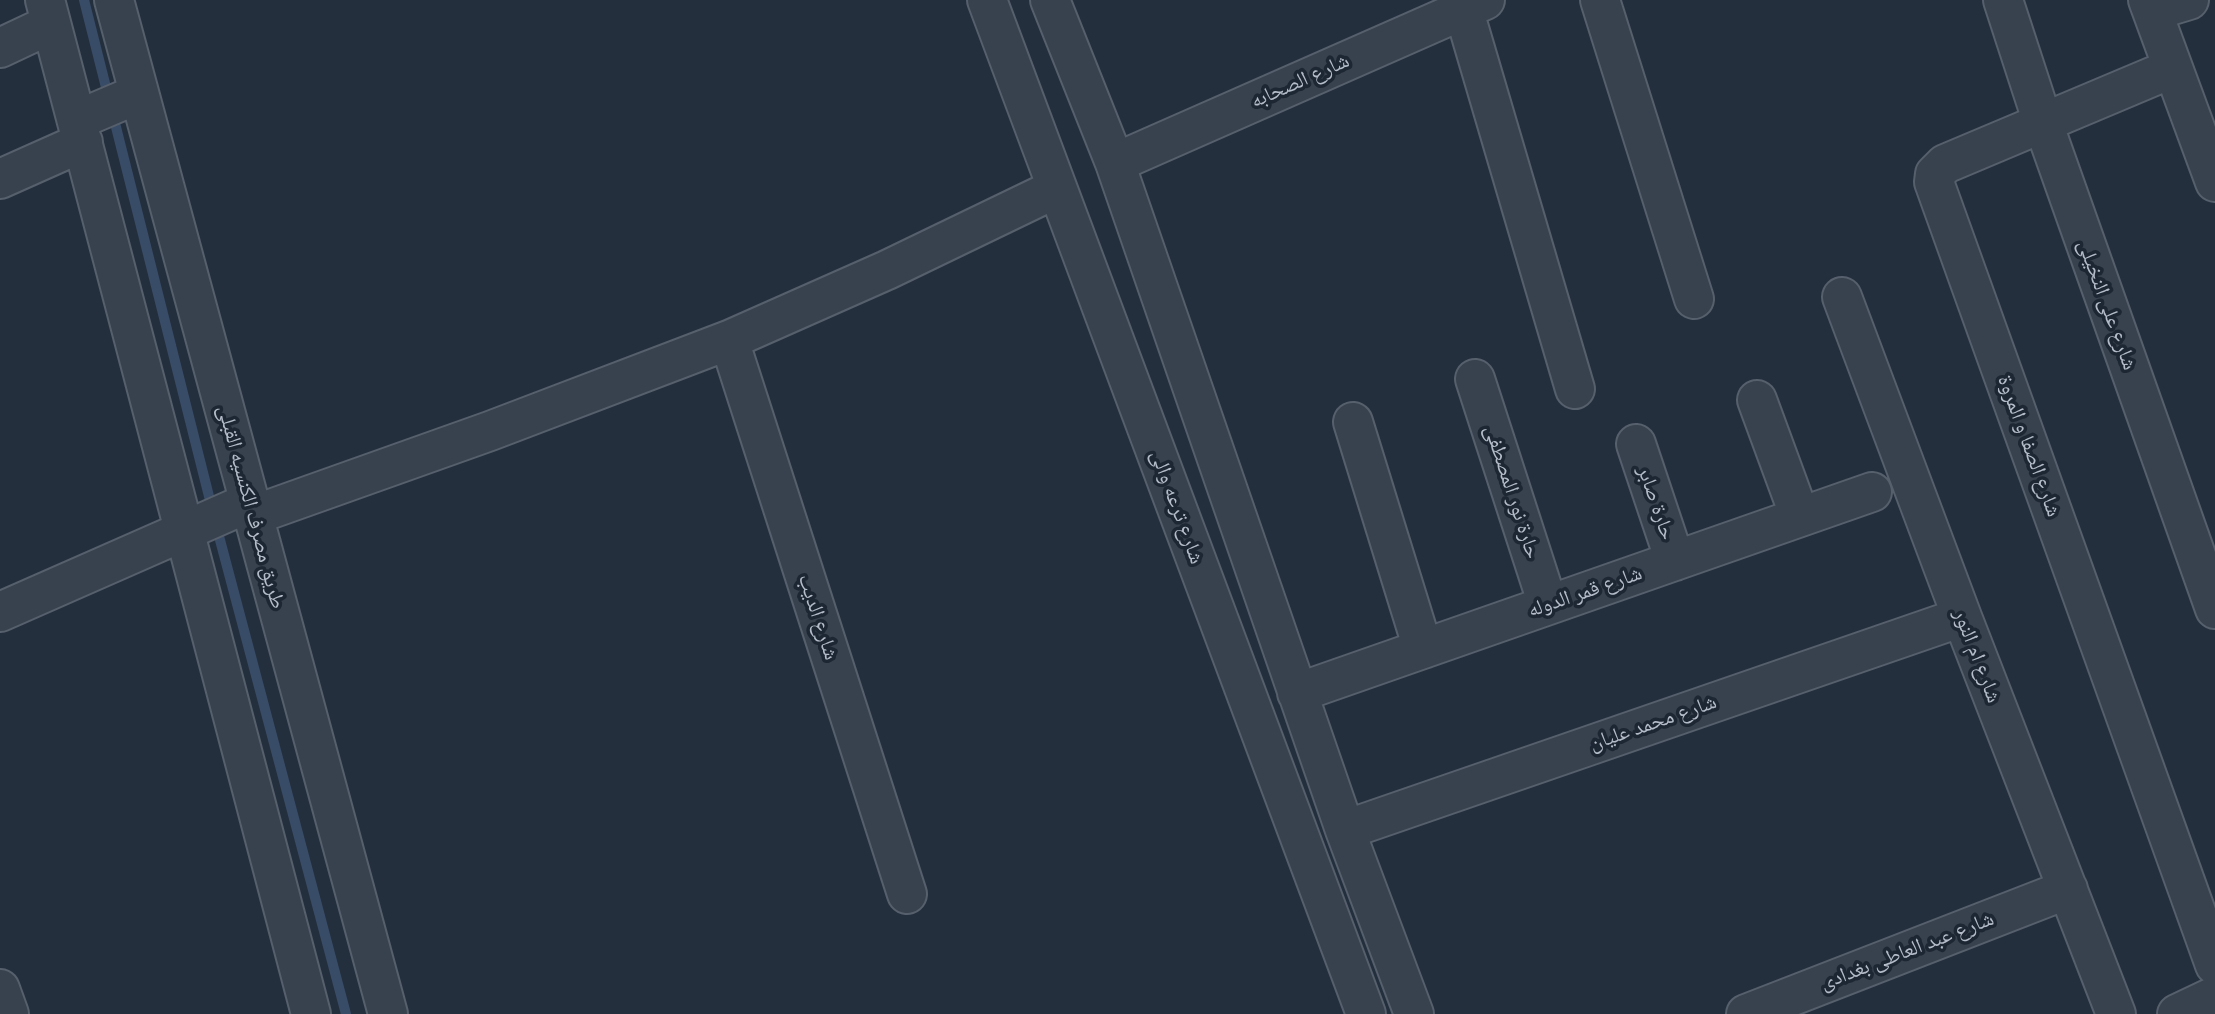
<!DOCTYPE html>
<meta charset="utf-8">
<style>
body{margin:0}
canvas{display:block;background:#242f3e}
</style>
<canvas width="2215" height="1014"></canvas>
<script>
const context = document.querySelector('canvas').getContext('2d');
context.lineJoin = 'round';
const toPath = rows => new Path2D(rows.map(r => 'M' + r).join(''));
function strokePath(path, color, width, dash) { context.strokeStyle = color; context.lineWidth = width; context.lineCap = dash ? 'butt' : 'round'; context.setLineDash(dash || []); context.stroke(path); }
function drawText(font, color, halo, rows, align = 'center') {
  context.font = font + ' "IBM Plex Sans","Noto Naskh Arabic",sans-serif'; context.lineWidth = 7; context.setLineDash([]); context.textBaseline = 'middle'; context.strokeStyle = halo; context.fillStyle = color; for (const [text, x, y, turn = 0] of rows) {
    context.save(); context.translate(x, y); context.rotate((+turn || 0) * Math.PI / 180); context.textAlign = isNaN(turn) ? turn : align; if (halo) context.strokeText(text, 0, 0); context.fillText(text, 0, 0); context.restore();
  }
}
strokePath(toPath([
 [84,0,220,540,346,1014]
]), '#394c67', 10);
const minor = toPath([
 [45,0,311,1014],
 [114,0,388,1014],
 [987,0,1366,1014],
 [1050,0,1115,163,1345,830,1414,1014],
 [1600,0,1694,299],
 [2003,0,2043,123,2215,609],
 [2148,0,2215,182],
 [1463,8,1575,389],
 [2153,11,2189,0],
 [0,48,51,24],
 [2173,68,1945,164,1935,174,1934,182,2215,965],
 [77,120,138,94],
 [1115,163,1485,0],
 [0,179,83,142],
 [1842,297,1962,617,2116,1014],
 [729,340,907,894],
 [1475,379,1548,605],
 [1757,400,1800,517],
 [1353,422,1423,649],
 [1636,444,1675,561],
 [254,515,490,431,729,340,887,270,1057,188],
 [0,612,250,502],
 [1297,693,1872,492],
 [1345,830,1962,617],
 [0,989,9,1014],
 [1746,1014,2068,889],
 [2177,1014,2215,996]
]);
strokePath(minor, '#565f6c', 42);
strokePath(minor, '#38414e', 38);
drawText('21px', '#b4bcc9', '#1d2633', [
 ["شارع الصحابه",1300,81,-24],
 ["شارع على النخيلى",2107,305,70],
 ["شارع الصفا و المروة",2029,446,70],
 ["حارة نور المصطفى",1512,492,72],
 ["حارة صابر",1656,503,71],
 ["طريق مصرف الكنسيه القبلى",251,507,75],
 ["شارع ترعه والى",1177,507,70],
 ["شارع قمر الدوله",1585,592,-19],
 ["شارع الديب",818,617,72],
 ["شارع ام النور",1977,656,69],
 ["شارع محمد عليان",1653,723,-19],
 ["شارع عبد العاطى بغدادى",1907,951,-21]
]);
</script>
